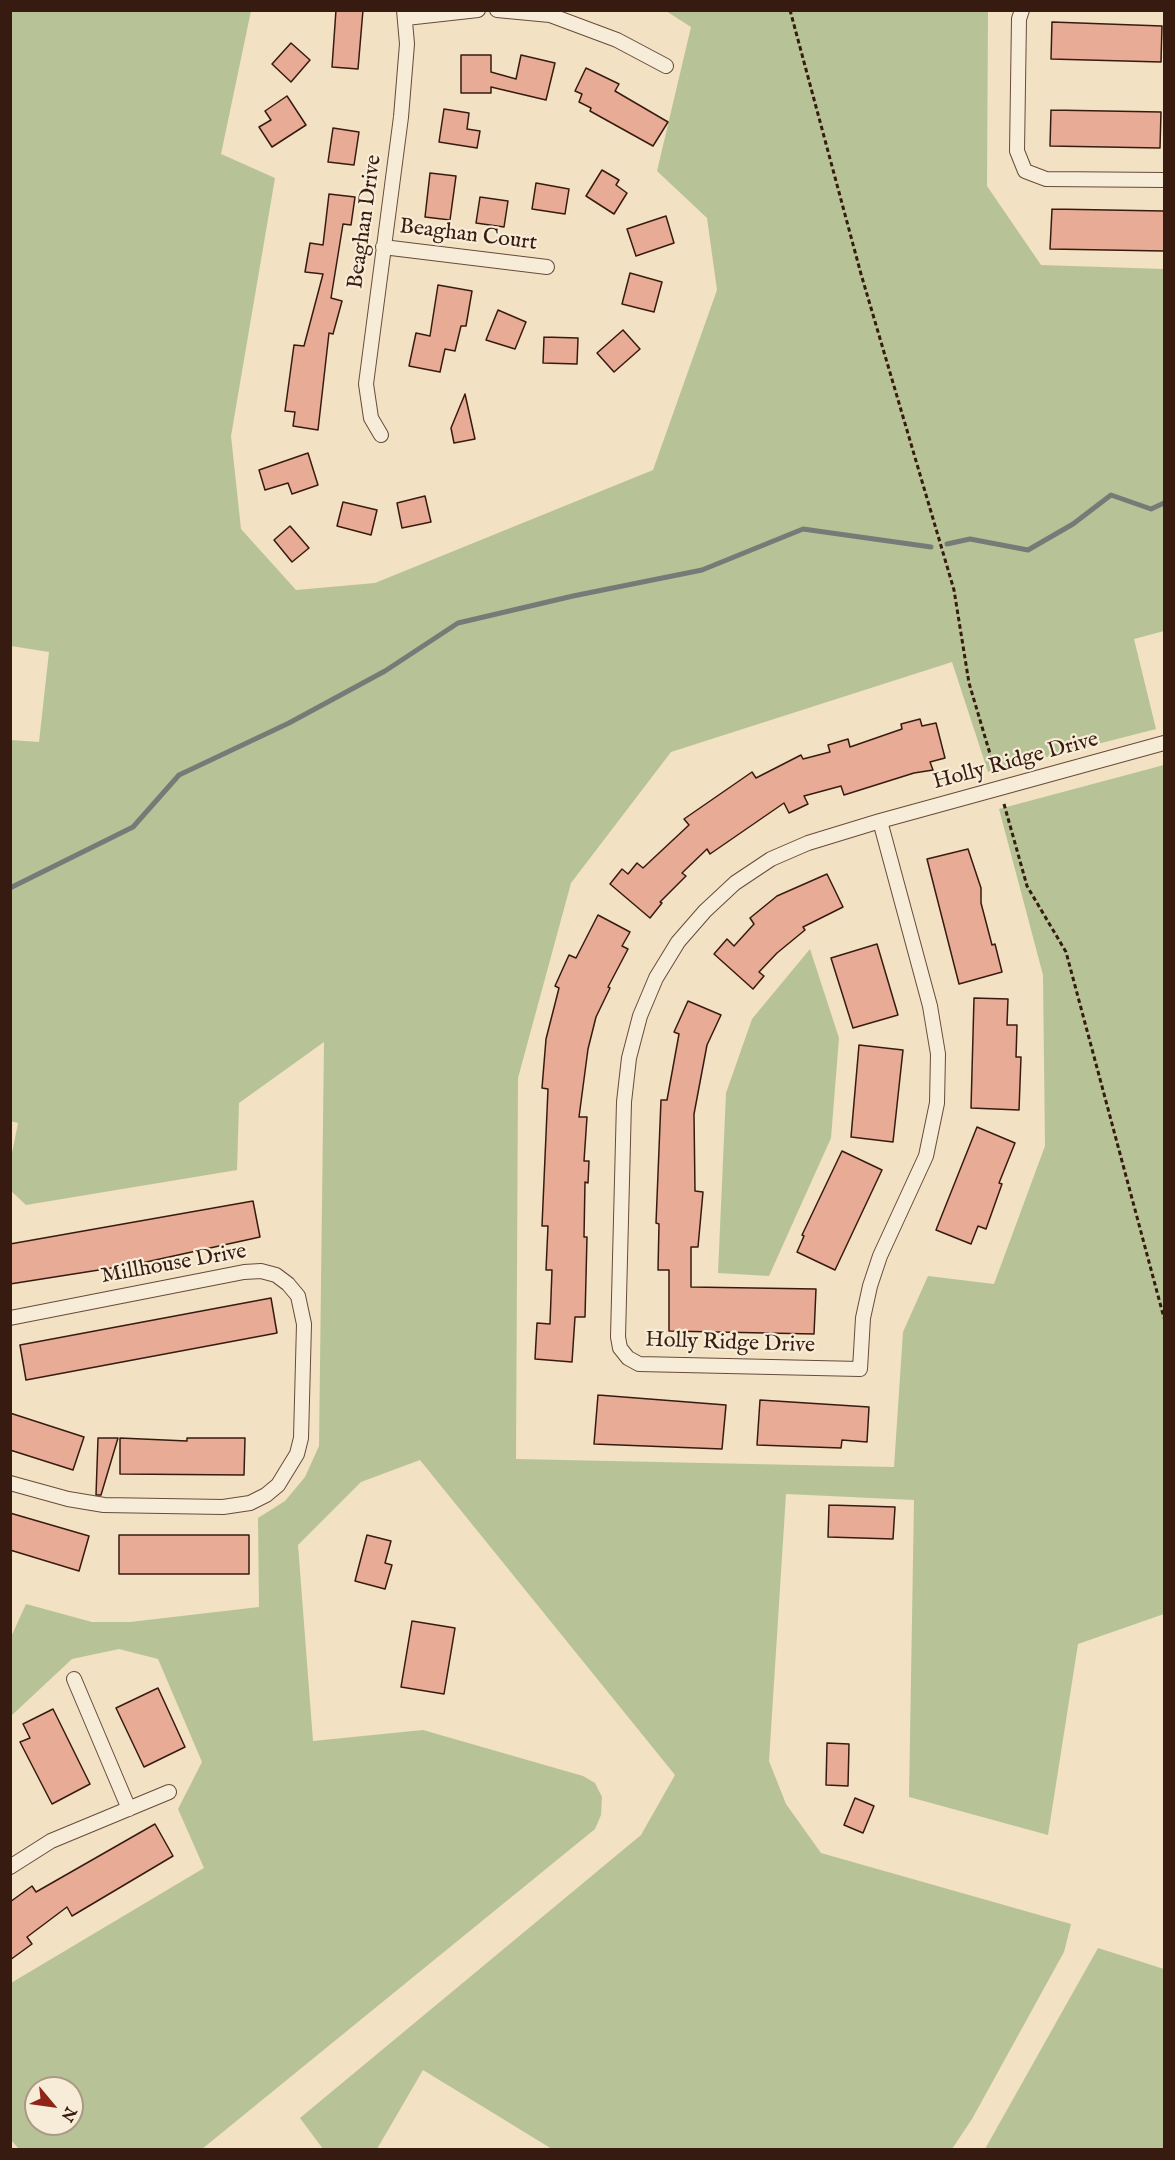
<!DOCTYPE html>
<style>
body{margin:0}
#map{position:relative;width:1175px;height:2160px;overflow:hidden;background:#f2e1c2;font-family:"IM FELL English",serif}
canvas{display:block}
.frame{position:absolute;inset:0;border:12px solid #381b10;pointer-events:none}
.north{position:absolute;left:24px;top:2076px;width:60px;height:60px;box-sizing:border-box;background:#f7ecd7;border:2px solid #ab9887;border-radius:50%;rotate:119deg;font-size:16px;font-weight:700;line-height:24px;text-align:center;color:#381b10}
.north::after{content:'';display:block;margin:auto;width:21px;height:27px;background:#8f2418;clip-path:polygon(50% 0,100% 100%,50% 72%,0 100%)}
</style>
<div id="map">
<canvas width="1175" height="2160"></canvas>
<div class="frame"></div>
<div class="north">N</div>
</div>
<script>
const context = document.querySelector('canvas').getContext('2d');
context.lineJoin = 'round';
function paint(path, color) { context.fillStyle = color; context.fill(path, 'evenodd'); }
const toPath = rows => new Path2D(rows.map(r => 'M' + r).join(''));
function strokePath(path, color, width, dash) { context.strokeStyle = color; context.lineWidth = width; context.lineCap = dash ? 'butt' : 'round'; context.setLineDash(dash || []); context.stroke(path); }
function drawText(font, color, halo, rows, align = 'center') {
  context.font = font + ' "IM FELL English",serif'; context.lineWidth = 4.5; context.setLineDash([]); context.textBaseline = 'middle'; context.strokeStyle = halo; context.fillStyle = color; for (const [text, x, y, turn = 0] of rows) {
    context.save(); context.translate(x, y); context.rotate((+turn || 0) * Math.PI / 180); context.textAlign = isNaN(turn) ? turn : align; if (halo) context.strokeText(text, 0, 0); context.fillText(text, 0, 0); context.restore();
  }
}
paint(toPath([
 [11,10,251,11,221,154,275,178,231,436,241,529,296,590,375,583,653,470,717,290,707,218,657,171,691,27,666,11,988,11,987,186,1041,265,1164,269,1164,631,1134,639,1156,729,988,772,952,662,671,752,571,883,518,1078,516,1459,894,1467,903,1332,928,1276,994,1284,1045,1146,1043,975,999,809,1164,765,1164,1614,1078,1644,1048,1835,909,1797,914,1500,786,1494,769,1761,786,1804,821,1853,1071,1924,1064,1952,972,2119,952,2149,552,2149,423,2070,377,2149,323,2149,300,2118,641,1835,675,1775,420,1460,361,1482,298,1545,313,1741,423,1730,583,1776,595,1783,602,1797,601,1815,595,1829,202,2149,19,2149,11,2140,11,1983,204,1868,178,1809,202,1762,158,1659,119,1649,72,1659,11,1716,11,1637,26,1604,92,1622,130,1622,259,1607,258,1518,285,1501,305,1477,319,1446,324,1042,239,1103,237,1170,26,1205,11,1191,11,1158,18,1123,10,1121,11,740,39,742,49,652,11,646],
 [36,2088,72,2088,72,2124,36,2124],
 [810,949,839,1038,831,1138,769,1276,718,1273,726,1093,752,1019],
 [1098,1948,1164,1969,1164,2149,985,2149]
]), '#b7c396');
strokePath(toPath([
 [947,544,970,539,1028,550,1073,524,1111,495,1151,509,1164,503],
 [10,888,133,827,179,775,289,723,385,671,458,623,573,596,702,570,803,529,931,547]
]), '#767b78', 5);
const building = toPath([
 [336,10,363,10,358,69,332,67,336,10],
 [1052,22,1162,26,1161,62,1051,59,1052,22],
 [291,43,310,60,291,82,272,64,291,43],
 [461,55,491,55,491,72,516,79,521,55,555,63,546,100,491,87,491,93,461,93,461,55],
 [586,68,619,84,615,91,668,122,653,146,590,111,591,108,579,102,582,94,575,91,586,68],
 [287,96,306,125,272,147,259,127,271,120,265,111,287,96],
 [444,109,469,113,467,129,480,131,477,148,439,142,444,109],
 [1051,110,1161,112,1160,148,1050,146,1051,110],
 [333,128,359,132,354,165,328,162,333,128],
 [602,170,619,180,616,185,627,193,614,214,586,196,602,170],
 [430,173,456,176,450,220,425,217,430,173],
 [536,183,569,189,565,214,532,209,536,183],
 [329,194,355,197,351,225,343,224,331,298,342,301,333,334,329,333,318,430,293,426,295,412,285,411,294,345,304,346,323,274,305,272,310,243,323,245,329,194],
 [480,197,508,201,504,227,476,223,480,197],
 [1052,209,1164,211,1164,251,1050,249,1052,209],
 [666,216,674,243,636,256,627,229,666,216],
 [630,273,662,282,654,312,622,304,630,273],
 [438,285,472,291,466,326,461,326,455,351,445,349,440,372,409,366,416,333,430,336,438,285],
 [498,310,526,322,515,349,486,340,498,310],
 [623,330,640,349,614,372,597,353,623,330],
 [544,337,578,338,577,364,543,363,544,337],
 [465,394,475,439,454,443,451,428,465,394],
 [308,453,318,485,292,494,288,483,265,490,259,470,308,453],
 [425,496,431,522,402,528,397,503,425,496],
 [343,502,377,510,371,535,337,526,343,502],
 [290,526,309,548,292,562,274,540,290,526],
 [920,719,922,726,936,723,945,758,930,762,933,770,914,773,844,795,841,786,804,796,808,804,789,813,784,803,710,854,707,849,682,873,686,876,660,902,662,903,650,918,610,884,622,869,628,874,637,863,643,868,689,825,684,819,752,772,756,778,801,755,803,759,830,752,828,745,848,739,850,747,902,729,901,724,920,719],
 [968,849,981,888,981,903,992,945,995,944,1002,972,959,984,927,859,968,849],
 [827,874,843,907,803,927,805,930,777,953,759,972,764,976,753,989,714,954,727,939,734,946,754,924,750,918,777,896,827,874],
 [598,915,630,932,622,946,628,949,608,987,610,988,596,1017,588,1049,579,1117,587,1117,584,1161,589,1161,588,1183,585,1182,584,1237,587,1237,585,1317,575,1317,572,1362,535,1359,537,1323,550,1324,552,1270,546,1270,548,1226,542,1226,548,1089,542,1088,546,1039,559,988,555,986,569,955,576,958,598,915],
 [877,944,898,1015,853,1028,831,958,877,944],
 [974,998,1008,999,1007,1025,1017,1025,1016,1057,1021,1057,1019,1110,971,1108,974,998],
 [688,1001,721,1015,707,1045,694,1114,695,1191,703,1192,698,1247,691,1247,691,1287,816,1289,814,1334,669,1331,669,1270,658,1270,659,1224,656,1223,661,1100,667,1100,679,1034,674,1032,688,1001],
 [859,1045,903,1050,893,1142,851,1137,859,1045],
 [977,1127,1015,1143,999,1183,1002,1184,986,1229,978,1226,971,1244,936,1230,977,1127],
 [842,1151,882,1170,835,1270,797,1252,804,1236,802,1235,842,1151],
 [253,1201,260,1237,137,1264,10,1284,10,1244,253,1201],
 [271,1298,277,1333,26,1380,20,1345,271,1298],
 [598,1395,726,1405,722,1449,594,1444,598,1395],
 [760,1400,869,1407,867,1442,842,1440,841,1448,757,1445,760,1400],
 [10,1413,84,1437,73,1470,10,1450,10,1413],
 [98,1438,118,1438,101,1495,96,1495,98,1438],
 [120,1438,187,1441,187,1438,245,1438,244,1475,120,1474,120,1438],
 [829,1505,895,1507,893,1539,828,1537,829,1505],
 [10,1513,89,1536,79,1571,10,1550,10,1513],
 [119,1535,249,1535,249,1574,119,1574,119,1535],
 [367,1535,391,1541,385,1563,392,1565,385,1589,355,1581,367,1535],
 [412,1621,455,1628,444,1694,401,1687,412,1621],
 [158,1688,185,1747,144,1767,116,1708,158,1688],
 [53,1709,90,1784,52,1804,20,1742,30,1738,23,1724,53,1709],
 [827,1743,849,1744,848,1786,826,1785,827,1743],
 [855,1798,874,1806,863,1833,844,1825,855,1798],
 [155,1824,173,1856,72,1916,67,1907,27,1937,32,1944,10,1960,10,1902,32,1886,36,1892,155,1824]
]);
paint(building, '#e8ab96');
strokePath(building, '#381b10', 1.5);
const street = toPath([
 [497,10,550,15,617,40,666,66],
 [1022,10,1019,19,1017,151,1025,171,1046,179,1164,180],
 [406,18,478,10],
 [383,247,547,267],
 [381,435,371,418,366,384,401,117,407,44,404,10],
 [880,821,930,1006,938,1054,937,1103,926,1156,880,1256,870,1286,863,1318,860,1369,639,1364,628,1358,620,1348,618,1337,624,1102,629,1058,640,1016,656,978,678,942,705,911,735,883,771,859,808,843,880,821,1164,743],
 [10,1318,244,1272,261,1271,276,1275,288,1284,298,1296,304,1324,301,1438,297,1454,278,1485,266,1495,250,1503,223,1507,104,1505,68,1499,10,1483],
 [74,1679,129,1809],
 [10,1867,51,1841,169,1792]
]);
strokePath(street, '#664c3c', 16);
strokePath(toPath([
 [790,10,861,274,954,590,969,683,996,774],
 [1004,804,1027,886,1066,952,1164,1318]
]), '#381b10', 3, [4.5, 3]);
strokePath(street, '#f7ecd7', 14);
drawText('22px', '#381b10', '#f7ecd7', [
 ["Beaghan Drive",366,222,-82],
 ["Beaghan Court",468,236,7],
 ["Holly Ridge Drive",1016,762,-15],
 ["Millhouse Drive",174,1265,-10],
 ["Holly Ridge Drive",730,1344,2]
]);
</script>
